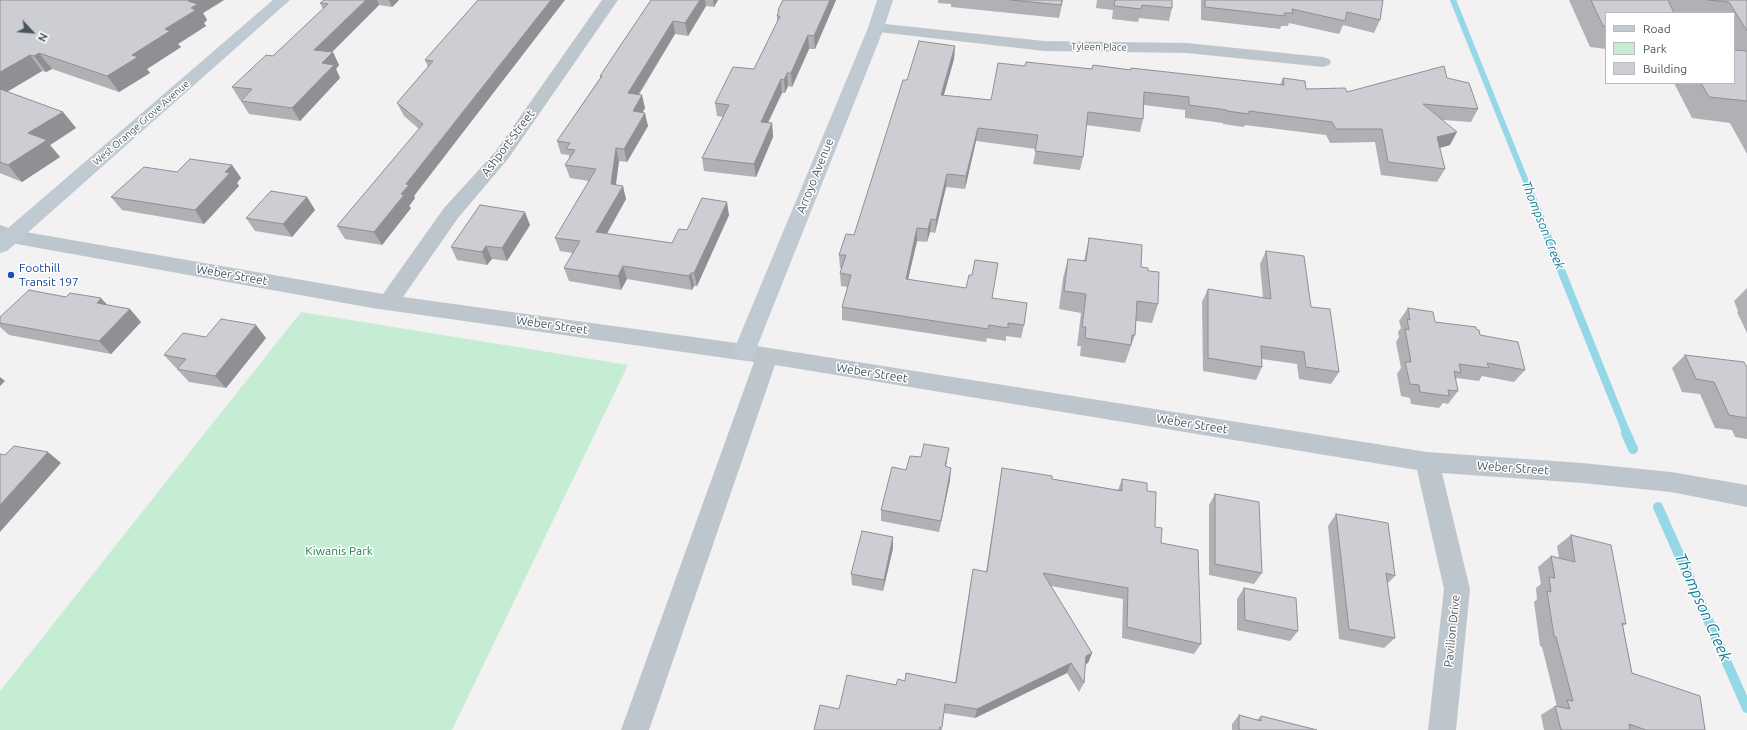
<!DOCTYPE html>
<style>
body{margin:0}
#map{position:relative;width:1747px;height:730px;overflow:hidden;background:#f3f1f1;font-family:Ubuntu,sans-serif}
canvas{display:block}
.legend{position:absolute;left:1605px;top:12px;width:130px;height:72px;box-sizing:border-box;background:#fff;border:1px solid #b7bbbf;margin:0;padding:5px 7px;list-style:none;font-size:12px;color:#4a555e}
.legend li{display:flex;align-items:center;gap:8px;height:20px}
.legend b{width:20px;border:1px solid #b7bbbf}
.north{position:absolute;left:12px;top:12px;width:40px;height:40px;-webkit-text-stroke:3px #fff;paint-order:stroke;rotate:116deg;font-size:11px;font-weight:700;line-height:16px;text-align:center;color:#4a555e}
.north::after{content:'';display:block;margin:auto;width:14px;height:18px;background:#4a555e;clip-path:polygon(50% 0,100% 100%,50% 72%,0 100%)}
</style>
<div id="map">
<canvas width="1747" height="730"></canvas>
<ul class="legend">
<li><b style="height:5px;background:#c0cad3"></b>Road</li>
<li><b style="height:11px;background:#c4edd3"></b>Park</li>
<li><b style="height:11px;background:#ccced3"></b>Building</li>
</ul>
<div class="north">N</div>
</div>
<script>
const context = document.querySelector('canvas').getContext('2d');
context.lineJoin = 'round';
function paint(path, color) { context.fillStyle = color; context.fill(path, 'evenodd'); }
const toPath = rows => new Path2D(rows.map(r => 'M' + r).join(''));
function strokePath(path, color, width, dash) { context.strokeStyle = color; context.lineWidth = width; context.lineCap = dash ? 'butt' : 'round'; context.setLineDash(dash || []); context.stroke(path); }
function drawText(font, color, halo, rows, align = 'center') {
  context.font = font + ' Ubuntu,sans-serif'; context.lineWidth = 3; context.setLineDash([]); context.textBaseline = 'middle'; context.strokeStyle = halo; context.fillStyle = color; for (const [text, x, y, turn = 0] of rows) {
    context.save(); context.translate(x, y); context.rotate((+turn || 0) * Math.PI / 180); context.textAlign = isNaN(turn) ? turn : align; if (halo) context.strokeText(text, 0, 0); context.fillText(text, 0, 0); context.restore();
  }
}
paint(toPath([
 [301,312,628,365,452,730,0,730,0,691]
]), '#c4edd3');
strokePath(toPath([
 [1453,0,1531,194]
]), '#94d7e7', 6);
strokePath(toPath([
 [1530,193,1627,434]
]), '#94d7e7', 8);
strokePath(toPath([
 [1626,433,1633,449],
 [1658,507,1747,708]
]), '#94d7e7', 10);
paint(toPath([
 [602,0,618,0,508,159,458,218,403,297,744,344,1427,452,1582,463,1671,472,1747,485,1747,507,1671,492,1582,483,1442,473,1470,589,1456,730,1428,730,1444,589,1417,470,775,365,649,730,621,730,754,362,372,308,11,243,0,239,0,225,14,230,383,294,444,208,496,151,602,0],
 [876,23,1044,41,1187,43,1323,57,1329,59,1331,62,1329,65,1323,67,1187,53,1044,51,870,31,868,28,870,25,876,23]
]), '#bec6cd');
paint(toPath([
 [273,0,290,0,7,251,0,253,0,235,273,0],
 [877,0,893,0,884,28,755,352,752,358,744,360,736,358,733,352,868,28,877,0]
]), '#c0cad3');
paint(toPath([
 [0,0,224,0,203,13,207,20,204,23,206,26,178,44,181,47,147,69,150,73,119,92,52,69,46,72,42,71,7,92,63,112,76,128,50,145,60,157,22,182,0,173],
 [324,0,399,0,392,7,379,5,332,52,339,65,336,69,340,78,300,121,249,114,241,101,242,100,240,100,232,87,273,56,323,9,320,3],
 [478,0,414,196,415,198,409,206,411,208,382,245,345,239,337,226,419,129,404,116,397,103,428,67,425,60],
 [651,0,718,0,714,7,706,6,688,36,675,34,639,95,645,108,643,112,648,126,627,162,619,161,616,185,626,199,607,234,672,243,687,230,729,215,697,286,694,286,692,290,627,279,621,290,569,281,564,268,573,253,560,251,555,238,589,181,570,178,565,165,569,158,569,155,561,154,557,141,600,78,600,76],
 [783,0,836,0,815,49,809,49,792,87,788,86,785,93,782,93,768,123,772,123,773,137,756,177,704,171,702,158,723,117,717,116,715,103,754,69,777,23,777,16,778,13,778,10],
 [938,0,1063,0,1059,18,951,7,951,4,938,3],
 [1097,0,1172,0,1172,8,1169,21,1139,18,1138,22,1112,19,1113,10,1096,8],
 [1201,0,1383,0,1380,20,1374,33,1343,25,1339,34,1289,23,1288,26,1281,26,1280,29,1201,20],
 [1569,0,1747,0,1747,154,1730,123,1692,118,1674,83,1734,83,1734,13,1606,13,1606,49,1590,47],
 [955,46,954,59,944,95,991,100,1025,66,1092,69,1093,65,1130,70,1280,85,1283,78,1306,89,1347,92,1447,78,1478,109,1471,122,1443,120,1450,145,1439,148,1445,169,1437,182,1381,175,1375,142,1330,143,1326,135,1245,125,1244,127,1223,124,1223,123,1185,118,1185,110,1144,105,1143,119,1140,132,1086,125,1083,157,1080,170,1033,164,1036,149,976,141,965,189,946,187,935,233,930,232,927,242,917,241,908,279,992,298,1024,325,1021,338,1006,336,1006,341,987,338,986,342,842,320,842,307,848,287,841,286,840,273,842,268,840,268,839,255,854,235,907,80],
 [232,165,241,178,237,183,239,186,204,224,122,210,111,197,177,172],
 [307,197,315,210,292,237,255,231,246,218],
 [530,225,507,261,492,259,487,265,457,260,451,247],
 [1089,238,1148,271,1158,304,1152,323,1136,321,1135,335,1125,363,1080,356,1081,346,1077,346,1081,313,1059,309,1063,278,1068,259,1084,261],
 [1266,251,1311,307,1339,372,1331,384,1299,379,1297,364,1262,359,1262,367,1256,380,1203,371,1202,302,1208,289,1263,298,1260,264],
 [1747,288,1747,333,1737,312,1738,311,1734,301],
 [106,304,141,322,111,354,9,335,0,327,0,317],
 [1408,308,1435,322,1476,329,1480,335,1525,370,1514,382,1482,376,1479,381,1457,378,1455,380,1458,391,1448,404,1443,403,1439,408,1411,404,1410,398,1401,396,1397,374,1401,368,1396,342,1399,337,1398,332,1401,328,1399,321],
 [206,337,266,338,226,388,189,382,177,369,178,368,176,368,164,355],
 [1685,355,1747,368,1747,439,1735,437,1732,430,1715,428,1700,394,1682,392,1672,368],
 [947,460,946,466,950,480,939,532,881,521,881,510,906,470],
 [1002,468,1052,479,1118,490,1122,479,1147,491,1155,527,1201,644,1194,654,1122,638,1123,599,1051,586,1092,653,1088,663,1085,664,1084,683,1079,692,1067,673,975,718,944,713,941,730,839,709,905,681,955,683,971,580,986,572],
 [1215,494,1262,573,1254,584,1209,575,1209,505],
 [1336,514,1395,576,1387,584,1395,638,1384,648,1339,639,1328,526],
 [1571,535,1626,624,1623,626,1632,673,1705,730,1544,730,1541,715,1555,706,1557,707,1542,647,1540,646,1534,602,1537,599,1536,588,1541,584,1538,567,1551,556,1559,558,1557,546],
 [893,548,883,591,852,585,851,574],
 [1244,588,1298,631,1290,641,1237,630,1237,599],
 [1239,715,1257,720,1261,716,1317,730,1232,730,1232,724]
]), '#afb1b5');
paint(toPath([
 [190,0,224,0,203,13,207,20,204,23,206,26,178,44,181,47,147,69,150,73,119,92,107,76,132,55,165,29,188,1],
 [366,0,377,0,379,5,321,63,314,50],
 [389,0,399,0,392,7],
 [551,0,565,0,414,196,415,198,409,206,411,208,382,245,374,232,401,194,406,184],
 [700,0,705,0,706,6,688,36,685,23],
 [713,0,718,0,714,7],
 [830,0,836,0,815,49,814,36],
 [673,21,675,34,631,106,628,93],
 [808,35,809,49,792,87,791,73],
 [955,46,954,59,940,108,941,95],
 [333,52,339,65,336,69,340,78,300,121,292,108,322,63],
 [39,53,52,69,46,72,34,56],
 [30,55,42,71,0,96,0,72],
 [787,73,788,86,785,93,784,80],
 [781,79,782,93,762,135,761,122],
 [642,95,645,108,636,124,633,111],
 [63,112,76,128,50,145,60,157,22,182,8,165,28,133],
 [645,113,648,126,627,162,624,149],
 [772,123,773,137,756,177,754,164],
 [978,128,976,141,965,189,966,176],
 [1457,132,1450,145,1429,151,1437,137],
 [616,148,619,161,614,197,611,184],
 [232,165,241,178,237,183,239,186,204,224,195,210,225,172],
 [947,174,946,187,935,233,936,220],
 [623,186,626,199,600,245,596,232],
 [307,197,315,210,292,237,283,224],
 [727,202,729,215,697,286,694,273],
 [525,212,530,225,507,261,502,248],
 [931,219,930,232,927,242,928,229],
 [917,228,917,241,905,292,906,279],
 [486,246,492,259,487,265,482,252],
 [623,266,627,279,621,290,618,276],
 [691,273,694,286,692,290,689,276],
 [101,298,113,311,97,303],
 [130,309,141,322,111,354,99,341],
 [256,325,266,338,226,388,215,376],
 [0,377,5,381,0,386],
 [949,448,944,478,945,466],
 [48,452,61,463,0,532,0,505],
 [951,468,950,480,939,532,941,521],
 [893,537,893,548,883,591,884,580],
 [1092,653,1088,663,1081,666,1086,656],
 [1071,663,1067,673,975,718,977,709]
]), '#8f9094');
const building = toPath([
 [0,0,190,0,188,1,198,4,191,8,196,10,165,29,170,31,132,55,138,57,107,76,39,53,34,56,30,55,0,72,0,0],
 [324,0,366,0,314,50,333,52,322,63,334,65,292,108,241,101,252,89,232,87,266,55,273,56,328,4,320,3,324,0],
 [478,0,551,0,406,184,409,185,401,194,404,195,374,232,337,226,423,124,397,103,433,61,425,60,478,0],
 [651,0,700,0,685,23,673,21,628,93,642,95,633,111,645,113,624,149,616,148,611,184,623,186,596,232,672,243,679,229,687,230,702,198,727,202,694,273,691,273,689,276,623,266,618,276,564,268,580,241,555,238,596,169,565,165,575,150,566,149,570,143,557,141,602,76,600,76,651,0],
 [783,0,830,0,814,36,808,35,791,73,787,73,784,80,781,79,761,122,772,123,754,164,702,158,729,105,715,103,733,67,754,69,780,16,777,16,779,10,778,10,783,0],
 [1011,0,1062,0,1061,5,1011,0],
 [1115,0,1172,0,1172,8,1142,5,1141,9,1114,6,1115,0],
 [1205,0,1383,0,1380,20,1347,12,1345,21,1292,9,1293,13,1284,13,1285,16,1205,7,1205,0],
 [1591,0,1668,0,1674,13,1606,13,1606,26,1603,26,1591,0],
 [1708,0,1747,0,1747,31,1729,2,1708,0],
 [919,41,955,46,941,95,991,100,998,63,1025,66,1026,62,1092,69,1093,65,1131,70,1131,68,1284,85,1283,78,1305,81,1306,89,1345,88,1347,92,1444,66,1447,78,1469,83,1478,109,1423,104,1457,132,1437,137,1445,169,1388,162,1382,129,1336,129,1332,122,1249,111,1249,114,1227,111,1227,110,1189,105,1189,97,1144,92,1143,119,1088,112,1083,157,1035,151,1038,135,978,128,966,176,947,174,936,220,931,219,928,229,917,228,906,279,966,288,969,275,972,275,975,260,998,263,992,298,1027,303,1024,325,1008,323,1008,328,989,325,988,329,842,307,851,275,840,273,846,255,839,255,846,234,854,235,903,80,907,80,919,41],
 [1734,50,1747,51,1747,101,1709,97,1701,83,1734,83,1734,50],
 [0,89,63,112,28,133,47,140,8,165,0,162,0,89],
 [190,159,232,165,225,172,230,173,195,210,111,197,144,167,177,172,190,159],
 [271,191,307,197,283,224,246,218,271,191],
 [480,205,525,212,502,248,486,246,482,252,451,247,480,205],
 [1089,238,1142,245,1141,267,1148,268,1148,271,1159,272,1158,304,1137,301,1135,335,1132,335,1131,345,1085,338,1086,327,1082,327,1086,294,1064,291,1068,259,1086,261,1089,238],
 [1266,251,1304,256,1311,307,1330,309,1339,372,1306,367,1304,352,1261,346,1262,367,1208,358,1208,289,1271,299,1266,251],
 [29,290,66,297,70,293,101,298,97,303,130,309,99,341,0,323,0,317,29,290],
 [1408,308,1433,312,1435,322,1476,327,1476,329,1479,330,1480,335,1518,342,1525,370,1487,363,1489,368,1459,364,1461,373,1454,371,1458,391,1448,390,1449,396,1420,392,1419,385,1410,384,1405,362,1411,362,1405,329,1409,330,1407,319,1410,320,1408,308],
 [221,319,256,325,215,376,177,369,186,359,164,355,183,333,206,337,221,319],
 [1685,355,1744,362,1747,368,1747,418,1729,415,1714,382,1696,379,1685,355],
 [924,444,949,448,945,466,951,468,941,521,881,510,892,467,906,470,910,456,921,457,924,444],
 [14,446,48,452,0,505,0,454,5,455,14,446],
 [1002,468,1052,476,1052,479,1122,491,1122,479,1147,483,1147,491,1156,492,1155,527,1162,528,1161,543,1198,550,1201,644,1127,627,1128,588,1043,573,1092,653,1086,656,1084,683,1071,663,977,709,945,704,942,727,939,728,941,728,941,730,814,730,820,705,839,709,847,675,896,685,898,679,905,681,906,673,956,683,973,569,987,572,1002,468],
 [1215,494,1259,502,1262,573,1215,564,1215,494],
 [1336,514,1388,523,1395,576,1386,573,1395,638,1349,629,1336,514],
 [862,531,893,537,884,580,851,574,862,531],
 [1571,535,1611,545,1626,624,1622,623,1632,673,1700,696,1705,730,1646,730,1629,724,1630,730,1561,730,1555,706,1570,709,1567,700,1573,701,1556,637,1554,636,1547,591,1551,592,1549,577,1555,578,1551,556,1575,562,1571,535],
 [1244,588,1296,598,1298,631,1245,620,1244,588],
 [1239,715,1261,721,1261,716,1317,730,1239,730,1239,715]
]);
paint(building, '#ccced3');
strokePath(building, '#8f9094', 1);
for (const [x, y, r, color] of [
 [11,275,4,"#1a4fb4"]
]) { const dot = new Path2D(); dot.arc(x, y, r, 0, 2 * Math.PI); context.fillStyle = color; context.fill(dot); strokePath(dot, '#fff', 1.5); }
drawText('10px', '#4a555e', '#fff', [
 ["Tyleen Place",1099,47,1],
 ["West Orange Grove Avenue",141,123,-41]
]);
drawText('12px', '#4a555e', '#fff', [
 ["Ashport Street",508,143,-53],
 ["Arroyo Avenue",815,176,-68],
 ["Weber Street",232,275,10],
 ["Weber Street",552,325,8],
 ["Weber Street",872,373,9],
 ["Weber Street",1192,424,9],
 ["Weber Street",1513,468,4],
 ["Pavilion Drive",1452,631,-84]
]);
drawText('12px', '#164399', '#fff', [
 ["Foothill",19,268],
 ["Transit 197",19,282]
], 'left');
drawText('12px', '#1e7c4c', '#fff', [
 ["Kiwanis Park",339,551]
]);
drawText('italic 13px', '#167c96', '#fff', [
 ["Thompson Creek",1543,225,68]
]);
drawText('italic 16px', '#167c96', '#fff', [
 ["Thompson Creek",1703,607,66]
]);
</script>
